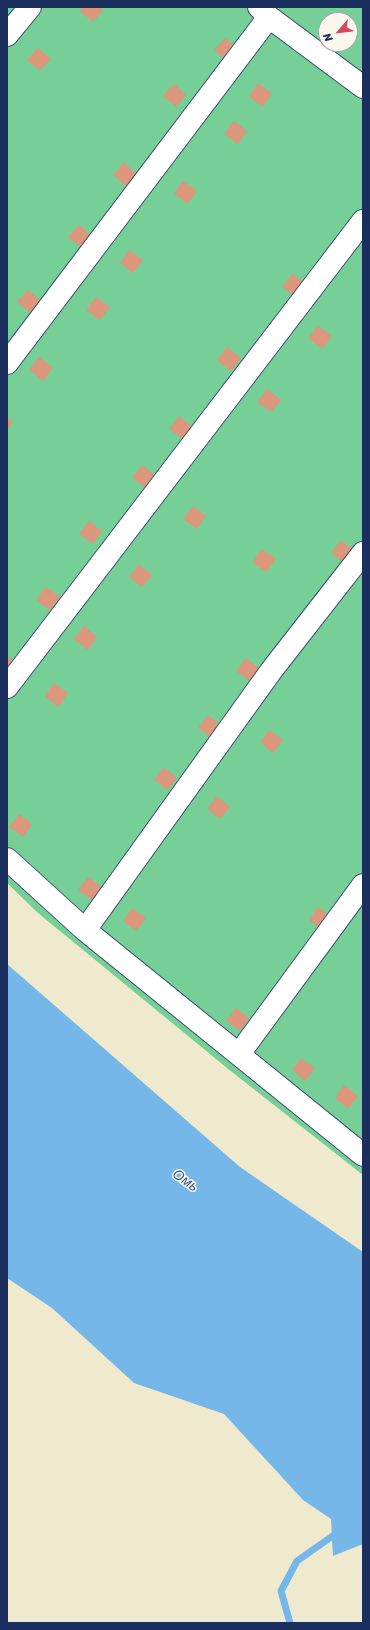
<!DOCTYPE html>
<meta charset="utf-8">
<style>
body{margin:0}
#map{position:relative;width:370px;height:1630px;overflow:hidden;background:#efe9cd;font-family:Sriracha,sans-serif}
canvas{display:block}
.frame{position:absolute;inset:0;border:8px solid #1b2f5e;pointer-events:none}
.north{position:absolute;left:318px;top:12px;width:40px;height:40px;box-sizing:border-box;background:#fbf7ec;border:1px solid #a1a7b3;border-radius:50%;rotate:242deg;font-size:11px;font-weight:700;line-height:16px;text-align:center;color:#1b2f5e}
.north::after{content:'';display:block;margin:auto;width:14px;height:18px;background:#d1495b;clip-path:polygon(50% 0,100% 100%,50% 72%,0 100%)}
</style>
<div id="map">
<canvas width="370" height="1630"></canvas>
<div class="frame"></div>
<div class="north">N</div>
</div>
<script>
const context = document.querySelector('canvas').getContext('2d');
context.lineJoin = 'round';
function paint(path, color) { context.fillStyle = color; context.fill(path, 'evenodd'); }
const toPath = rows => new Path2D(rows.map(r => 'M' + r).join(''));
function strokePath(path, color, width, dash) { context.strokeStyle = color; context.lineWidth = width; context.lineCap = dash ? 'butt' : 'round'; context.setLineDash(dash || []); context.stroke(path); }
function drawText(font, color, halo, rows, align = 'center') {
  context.font = font + ' Sriracha,sans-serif'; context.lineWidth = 3; context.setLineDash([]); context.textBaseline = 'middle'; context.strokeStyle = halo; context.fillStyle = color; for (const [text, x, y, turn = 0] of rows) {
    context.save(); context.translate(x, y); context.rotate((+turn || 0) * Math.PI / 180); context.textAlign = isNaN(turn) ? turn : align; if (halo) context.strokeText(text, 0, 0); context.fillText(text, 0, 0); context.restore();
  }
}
paint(toPath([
 [7,7,363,7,363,1175,227,1068,38,913,7,883],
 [326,20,350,20,350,44,326,44]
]), '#75cf96');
paint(toPath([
 [7,964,240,1167,363,1252,363,1544,333,1556,331,1519,303,1500,224,1414,134,1383,52,1308,7,1278]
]), '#76b7ea');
strokePath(toPath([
 [290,1623,281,1591,297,1561,334,1535,339,1533]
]), '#76b7ea', 7);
paint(toPath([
 [83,7,100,7,103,10,93,22,80,11],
 [225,38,238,49,227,61,214,50],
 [38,48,51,59,40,71,27,60],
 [258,83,272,94,262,107,249,96],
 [174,84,186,95,176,107,163,96],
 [234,121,247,131,238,144,224,134],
 [124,162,136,174,126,186,113,175],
 [183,181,197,191,187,204,174,193],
 [79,225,91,236,81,248,68,237],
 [129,250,143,260,133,273,120,263],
 [292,274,306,284,296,297,282,287],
 [28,290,41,301,30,313,17,302],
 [96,297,110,307,100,320,86,310],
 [318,326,332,336,322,349,308,338],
 [227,347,241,358,231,371,217,360],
 [39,357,53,368,43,381,29,370],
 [267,389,281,400,271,412,257,402],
 [179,416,192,427,183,439,169,429],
 [7,418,13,422,7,430],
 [142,465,155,475,146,488,132,478],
 [193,506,206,516,197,529,183,519],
 [89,521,102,531,93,544,79,534],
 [341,540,354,551,345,563,331,553],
 [262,549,276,559,266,572,252,562],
 [139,564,152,575,142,587,129,577],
 [46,587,60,597,50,610,36,600],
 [84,626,97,637,88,650,74,639],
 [7,657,18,666,7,677],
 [246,658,259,668,250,681,236,671],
 [54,683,68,693,58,707,45,696],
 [208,715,221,725,212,738,198,728],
 [269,730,283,740,273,753,260,742],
 [164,767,177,778,168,790,154,780],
 [217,796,230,807,220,819,207,809],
 [19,814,32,824,23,837,9,827],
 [88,877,102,887,92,900,78,890],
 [318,907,332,917,322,930,309,920],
 [132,908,146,918,136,931,123,921],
 [236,1008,249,1018,240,1031,226,1021],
 [301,1058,315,1068,305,1081,292,1070],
 [344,1085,358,1096,348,1109,335,1098]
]), '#dd977c');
const minor = toPath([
 [259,7,269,17,363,87],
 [7,35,30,7],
 [7,363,269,17],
 [7,687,363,221],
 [7,859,85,930,363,1155],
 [85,930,271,671,363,553],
 [239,1054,363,885]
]);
strokePath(minor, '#3b4b6f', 24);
strokePath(minor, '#fff', 22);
drawText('italic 14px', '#365888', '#fbf7ec', [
 ["Омь",185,1181,35]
]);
</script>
